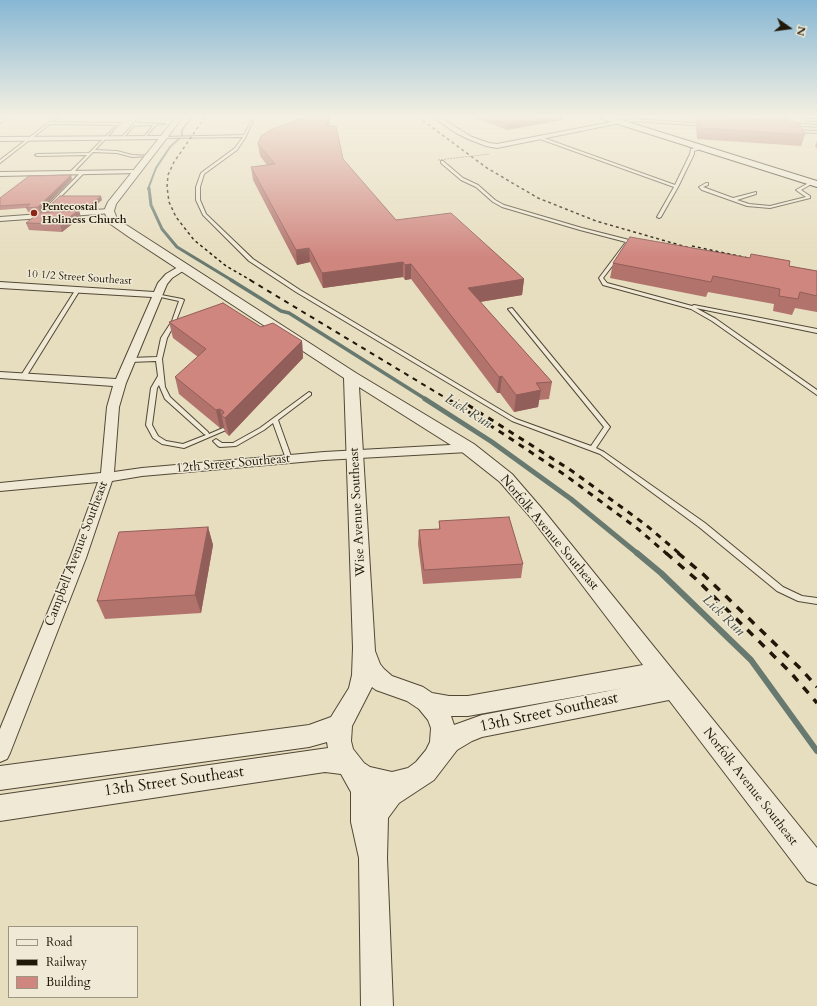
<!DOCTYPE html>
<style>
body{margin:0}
#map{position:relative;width:817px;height:1006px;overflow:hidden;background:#e7ddbf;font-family:Cardo,serif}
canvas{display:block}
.legend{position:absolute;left:8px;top:926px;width:130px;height:72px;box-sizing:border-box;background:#efe9d5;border:1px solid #9d9583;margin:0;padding:5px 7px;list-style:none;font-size:12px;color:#211709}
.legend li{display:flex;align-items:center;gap:8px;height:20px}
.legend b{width:20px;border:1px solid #9d9583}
.north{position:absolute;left:769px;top:8px;width:40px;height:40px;-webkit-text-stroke:3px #efe9d5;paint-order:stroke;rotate:104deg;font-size:11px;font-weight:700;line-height:16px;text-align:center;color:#211709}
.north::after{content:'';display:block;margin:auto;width:14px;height:18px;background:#211709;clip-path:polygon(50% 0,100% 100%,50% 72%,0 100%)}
</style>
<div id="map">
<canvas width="817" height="1006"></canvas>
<ul class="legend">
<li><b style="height:5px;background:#efe9d5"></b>Road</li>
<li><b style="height:5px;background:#211709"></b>Railway</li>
<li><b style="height:11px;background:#cf867f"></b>Building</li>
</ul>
<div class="north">N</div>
</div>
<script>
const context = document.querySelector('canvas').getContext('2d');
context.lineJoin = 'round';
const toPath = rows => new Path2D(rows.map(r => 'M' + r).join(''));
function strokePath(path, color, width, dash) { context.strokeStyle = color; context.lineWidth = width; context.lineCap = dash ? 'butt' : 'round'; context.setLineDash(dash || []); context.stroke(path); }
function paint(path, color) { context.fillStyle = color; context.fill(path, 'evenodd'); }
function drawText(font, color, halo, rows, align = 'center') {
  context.font = font + ' Cardo,serif'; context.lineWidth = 3; context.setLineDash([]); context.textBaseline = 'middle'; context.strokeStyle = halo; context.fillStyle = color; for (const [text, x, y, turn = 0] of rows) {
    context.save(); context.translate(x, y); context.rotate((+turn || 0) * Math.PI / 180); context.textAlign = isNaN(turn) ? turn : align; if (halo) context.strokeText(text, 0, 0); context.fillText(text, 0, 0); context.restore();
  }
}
strokePath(toPath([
 [148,189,156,168,170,147,182,136,182,130,192,117]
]), '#687970', 2);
strokePath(toPath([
 [149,188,151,205,162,229,177,247,233,281]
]), '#687970', 3);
strokePath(toPath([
 [231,280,281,311,289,313,427,400]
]), '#687970', 3.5);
strokePath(toPath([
 [425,399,492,442,571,499,638,554]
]), '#687970', 5);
strokePath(toPath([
 [637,553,661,573,751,660,817,751]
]), '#687970', 6);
const service = toPath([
 [56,117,58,117,52,122,120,123,95,150,117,151,132,155,151,156,132,157,117,153,93,152,72,174,70,174,70,172,87,155,37,156,35,155,37,154,89,153,117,125,50,124,0,163,0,160,56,117],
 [140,117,180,117,142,118,136,123,165,124,156,125,144,139,143,138,153,126,151,125,134,126,122,139,120,139,140,117],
 [804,117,806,117,808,119,817,119,817,121,806,121,804,117],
 [634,119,705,124,706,125,705,126,634,121,622,123,621,122,634,119],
 [252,120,253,121,245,138,237,150,204,174,200,187,200,200,206,214,253,259,300,290,516,419,591,446,604,427,508,309,512,308,610,427,596,448,604,452,705,523,783,587,802,596,817,598,817,604,798,601,777,591,699,527,600,454,512,421,296,292,249,261,203,215,196,200,196,187,201,173,235,148,243,137,163,138,162,137,244,135,252,120],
 [790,123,817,125,817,127,791,125,790,123],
 [792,130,817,131,817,133,793,132,792,130],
 [541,137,675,185,690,154,691,149,703,146,705,147,694,151,694,154,678,187,661,217,659,218,657,217,674,187,540,139,541,137],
 [441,161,443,161,463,178,478,185,495,200,504,205,582,228,637,242,637,244,636,244,630,243,603,278,607,283,692,306,694,305,817,329,817,333,696,308,716,319,817,390,817,395,712,321,691,309,603,285,599,278,626,242,580,230,502,207,493,202,476,187,461,180,441,163,441,161],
 [81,172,84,173,40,218,38,218,38,216,81,172],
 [812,181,815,182,801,190,810,196,810,198,770,208,747,206,702,190,699,187,706,183,708,183,708,185,703,187,733,198,756,192,756,194,737,200,749,204,770,206,806,197,796,190,812,181],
 [76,289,80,290,26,377,25,378,21,378,20,377,76,289],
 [156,294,182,299,184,300,176,321,167,338,162,359,165,387,170,397,208,432,209,434,223,428,226,430,184,448,162,444,153,438,146,425,151,388,158,376,156,361,130,362,127,360,130,358,157,357,161,338,172,321,179,301,156,296,156,294],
 [159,385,165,399,204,434,206,435,183,444,166,441,158,436,152,425,157,388,159,385],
 [309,392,311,393,311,395,278,420,292,459,291,460,287,460,286,459,273,423,264,430,236,446,220,447,218,446,213,441,216,439,222,443,233,443,260,428,309,392]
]);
const minor = toPath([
 [433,117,439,117,472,137,489,143,497,144,622,120,625,122,497,148,486,146,468,139,456,133,433,117],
 [165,136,166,137,163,139,0,141,0,137,165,136],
 [136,170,138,171,138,173,0,176,0,172,136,170],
 [109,209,113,211,112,213,0,221,0,217,109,209],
 [183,264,186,265,187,267,186,269,172,278,167,284,126,383,119,407,114,472,142,468,324,452,468,444,473,445,474,448,473,451,468,452,324,460,142,476,112,481,86,558,10,753,7,759,0,762,0,729,70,558,98,482,0,491,0,483,101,473,107,407,113,386,0,378,0,372,116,379,152,297,0,288,0,282,154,292,158,283,166,274,183,264]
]);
const tertiary = toPath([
 [2,117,10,117,0,123,0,118,2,117],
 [176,117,183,117,116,204,114,211,117,219,356,373,474,444,512,474,544,511,817,848,817,885,807,881,669,700,482,737,472,741,457,750,434,780,399,803,388,818,387,858,393,1006,361,1006,359,858,351,822,351,792,341,774,325,772,0,821,0,795,328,748,327,742,309,747,0,790,0,766,309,725,331,717,349,688,352,675,353,648,344,378,129,237,109,223,104,211,108,202,176,117],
 [359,387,462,452,500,482,532,519,643,665,468,696,449,696,432,693,423,687,392,676,384,669,380,664,375,651,359,387],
 [372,687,376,690,407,701,419,709,428,720,431,728,430,742,426,750,416,762,408,768,392,772,370,767,364,763,353,749,351,741,352,726,372,687],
 [624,688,482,715,454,725,451,716,468,716,624,688]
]);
const secondary = toPath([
 [601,117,612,117,817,181,817,187,602,119,601,117]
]);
strokePath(service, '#524836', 2);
strokePath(minor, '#524836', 2);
strokePath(tertiary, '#524836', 2);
strokePath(secondary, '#211709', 2);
paint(service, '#efe9d5');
paint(minor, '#efe9d5');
paint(tertiary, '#efe9d5');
paint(secondary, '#efe9d5');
strokePath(toPath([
 [205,117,174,162,168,175,167,187,169,202,176,217,194,240,226,266,252,281],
 [418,117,487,168,538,198,596,221,697,250],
 [692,246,748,258]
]), '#211709', 1.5, [3, 3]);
strokePath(toPath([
 [250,280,449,400]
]), '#211709', 2, [5, 5]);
strokePath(toPath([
 [448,399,502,433,565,475,638,529,667,554],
 [468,405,572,471,646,525,680,554]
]), '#211709', 3, [6, 6]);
strokePath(toPath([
 [666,553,696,579,791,673,817,703],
 [678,553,704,575,801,669,817,687]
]), '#211709', 3.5, [8, 8]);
strokePath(toPath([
 [438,160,490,154]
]), '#211709', 1, [0.5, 1]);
paint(toPath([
 [305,117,330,117,329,126,343,159,396,220,524,279,522,295,480,302,552,382,549,399,539,400,538,407,514,412,500,393,497,393,411,279,405,280,403,277,323,288,310,262,297,265,253,180,251,167,267,165,260,156,258,144],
 [473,117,562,117,562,120,507,130],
 [679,117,791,117,789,122,805,135,801,146,697,139,696,127,697,121,695,121,695,118],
 [817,141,817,149,815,146],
 [72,179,40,212,28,212,26,208,0,210,0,198],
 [102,200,91,209,48,212,47,208],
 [81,217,62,232,29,230,26,223],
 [613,263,789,266,817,271,817,312,795,308,792,315,773,311,774,304,708,292,706,297,610,278],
 [169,322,261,327,302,341,303,358,229,436,225,432,224,427,220,428,179,394,175,377,198,357,173,338],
 [439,521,523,564,521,578,423,584,418,544,419,530,439,529],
 [208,527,213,545,201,613,105,619,97,601]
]), '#b2736d');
paint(toPath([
 [328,117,330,117,330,118,327,137,326,126],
 [547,117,562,117,562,120,507,130,507,124],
 [71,175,72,179,40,212,38,207],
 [101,196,102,200,91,209,90,205],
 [79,210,81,217,62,232,60,224],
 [309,248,310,262,297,265,296,250],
 [403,262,403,277,323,288,322,273],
 [411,264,411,279,405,280,405,265],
 [524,279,522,295,467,304,468,288],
 [302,341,303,358,229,436,225,418],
 [502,376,500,393,497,393,499,377],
 [541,390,538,407,514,412,516,395],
 [220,409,224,427,220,428,216,410],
 [208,527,213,545,201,613,195,595]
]), '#915e59');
const building = toPath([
 [305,117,328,117,326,126,336,126,343,159,396,220,451,213,524,279,468,288,552,382,536,383,541,390,516,395,502,376,499,377,411,264,405,265,403,262,322,273,309,248,296,250,251,167,275,164,258,144,261,136,272,129,305,117],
 [488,117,547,117,507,124,488,117],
 [699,117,712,117,798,122,805,135,700,128,699,117],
 [71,175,38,207,26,208,30,204,0,206,0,198,29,176,71,175],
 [60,196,101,196,90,205,47,208,60,196],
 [79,210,60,224,26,223,39,213,79,210],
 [630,237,750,258,751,254,790,261,789,266,817,271,817,296,800,292,798,299,779,296,780,289,713,276,711,282,613,263,630,237],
 [223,303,261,327,273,323,302,341,225,418,221,415,224,413,223,411,220,409,216,410,175,377,206,349,169,322,223,303],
 [509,517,523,564,424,570,419,530,440,529,439,521,509,517],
 [208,527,195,595,97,601,119,532,208,527]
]);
paint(building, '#cf867f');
strokePath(building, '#915e59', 1);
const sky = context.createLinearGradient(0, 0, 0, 258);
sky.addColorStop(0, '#87b7d4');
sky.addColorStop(0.45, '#f4f0e2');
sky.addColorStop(1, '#f4f0e200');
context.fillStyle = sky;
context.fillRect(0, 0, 817, 258);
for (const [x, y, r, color] of [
 [34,213,4,"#8f2418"]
]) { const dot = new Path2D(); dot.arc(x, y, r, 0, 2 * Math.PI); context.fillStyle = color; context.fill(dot); strokePath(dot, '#efe9d5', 1.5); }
drawText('bold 11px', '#211709', '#efe9d5', [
 ["Pentecostal",42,207],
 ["Holiness Church",42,220]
], 'left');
drawText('11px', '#211709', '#efe9d5', [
 ["10 1/2 Street Southeast",79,278,4]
]);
drawText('13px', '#211709', '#efe9d5', [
 ["12th Street Southeast",233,464,-5],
 ["Wise Avenue Southeast",358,512,-93],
 ["Norfolk Avenue Southeast",549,533,50],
 ["Campbell Avenue Southeast",77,554,-69],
 ["Norfolk Avenue Southeast",750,787,52]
]);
drawText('italic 14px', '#4a5045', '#efe9d5', [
 ["Lick Run",468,412,32],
 ["Lick Run",723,616,44]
]);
drawText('16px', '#211709', '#efe9d5', [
 ["13th Street Southeast",549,713,-12],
 ["13th Street Southeast",174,782,-8]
]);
</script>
